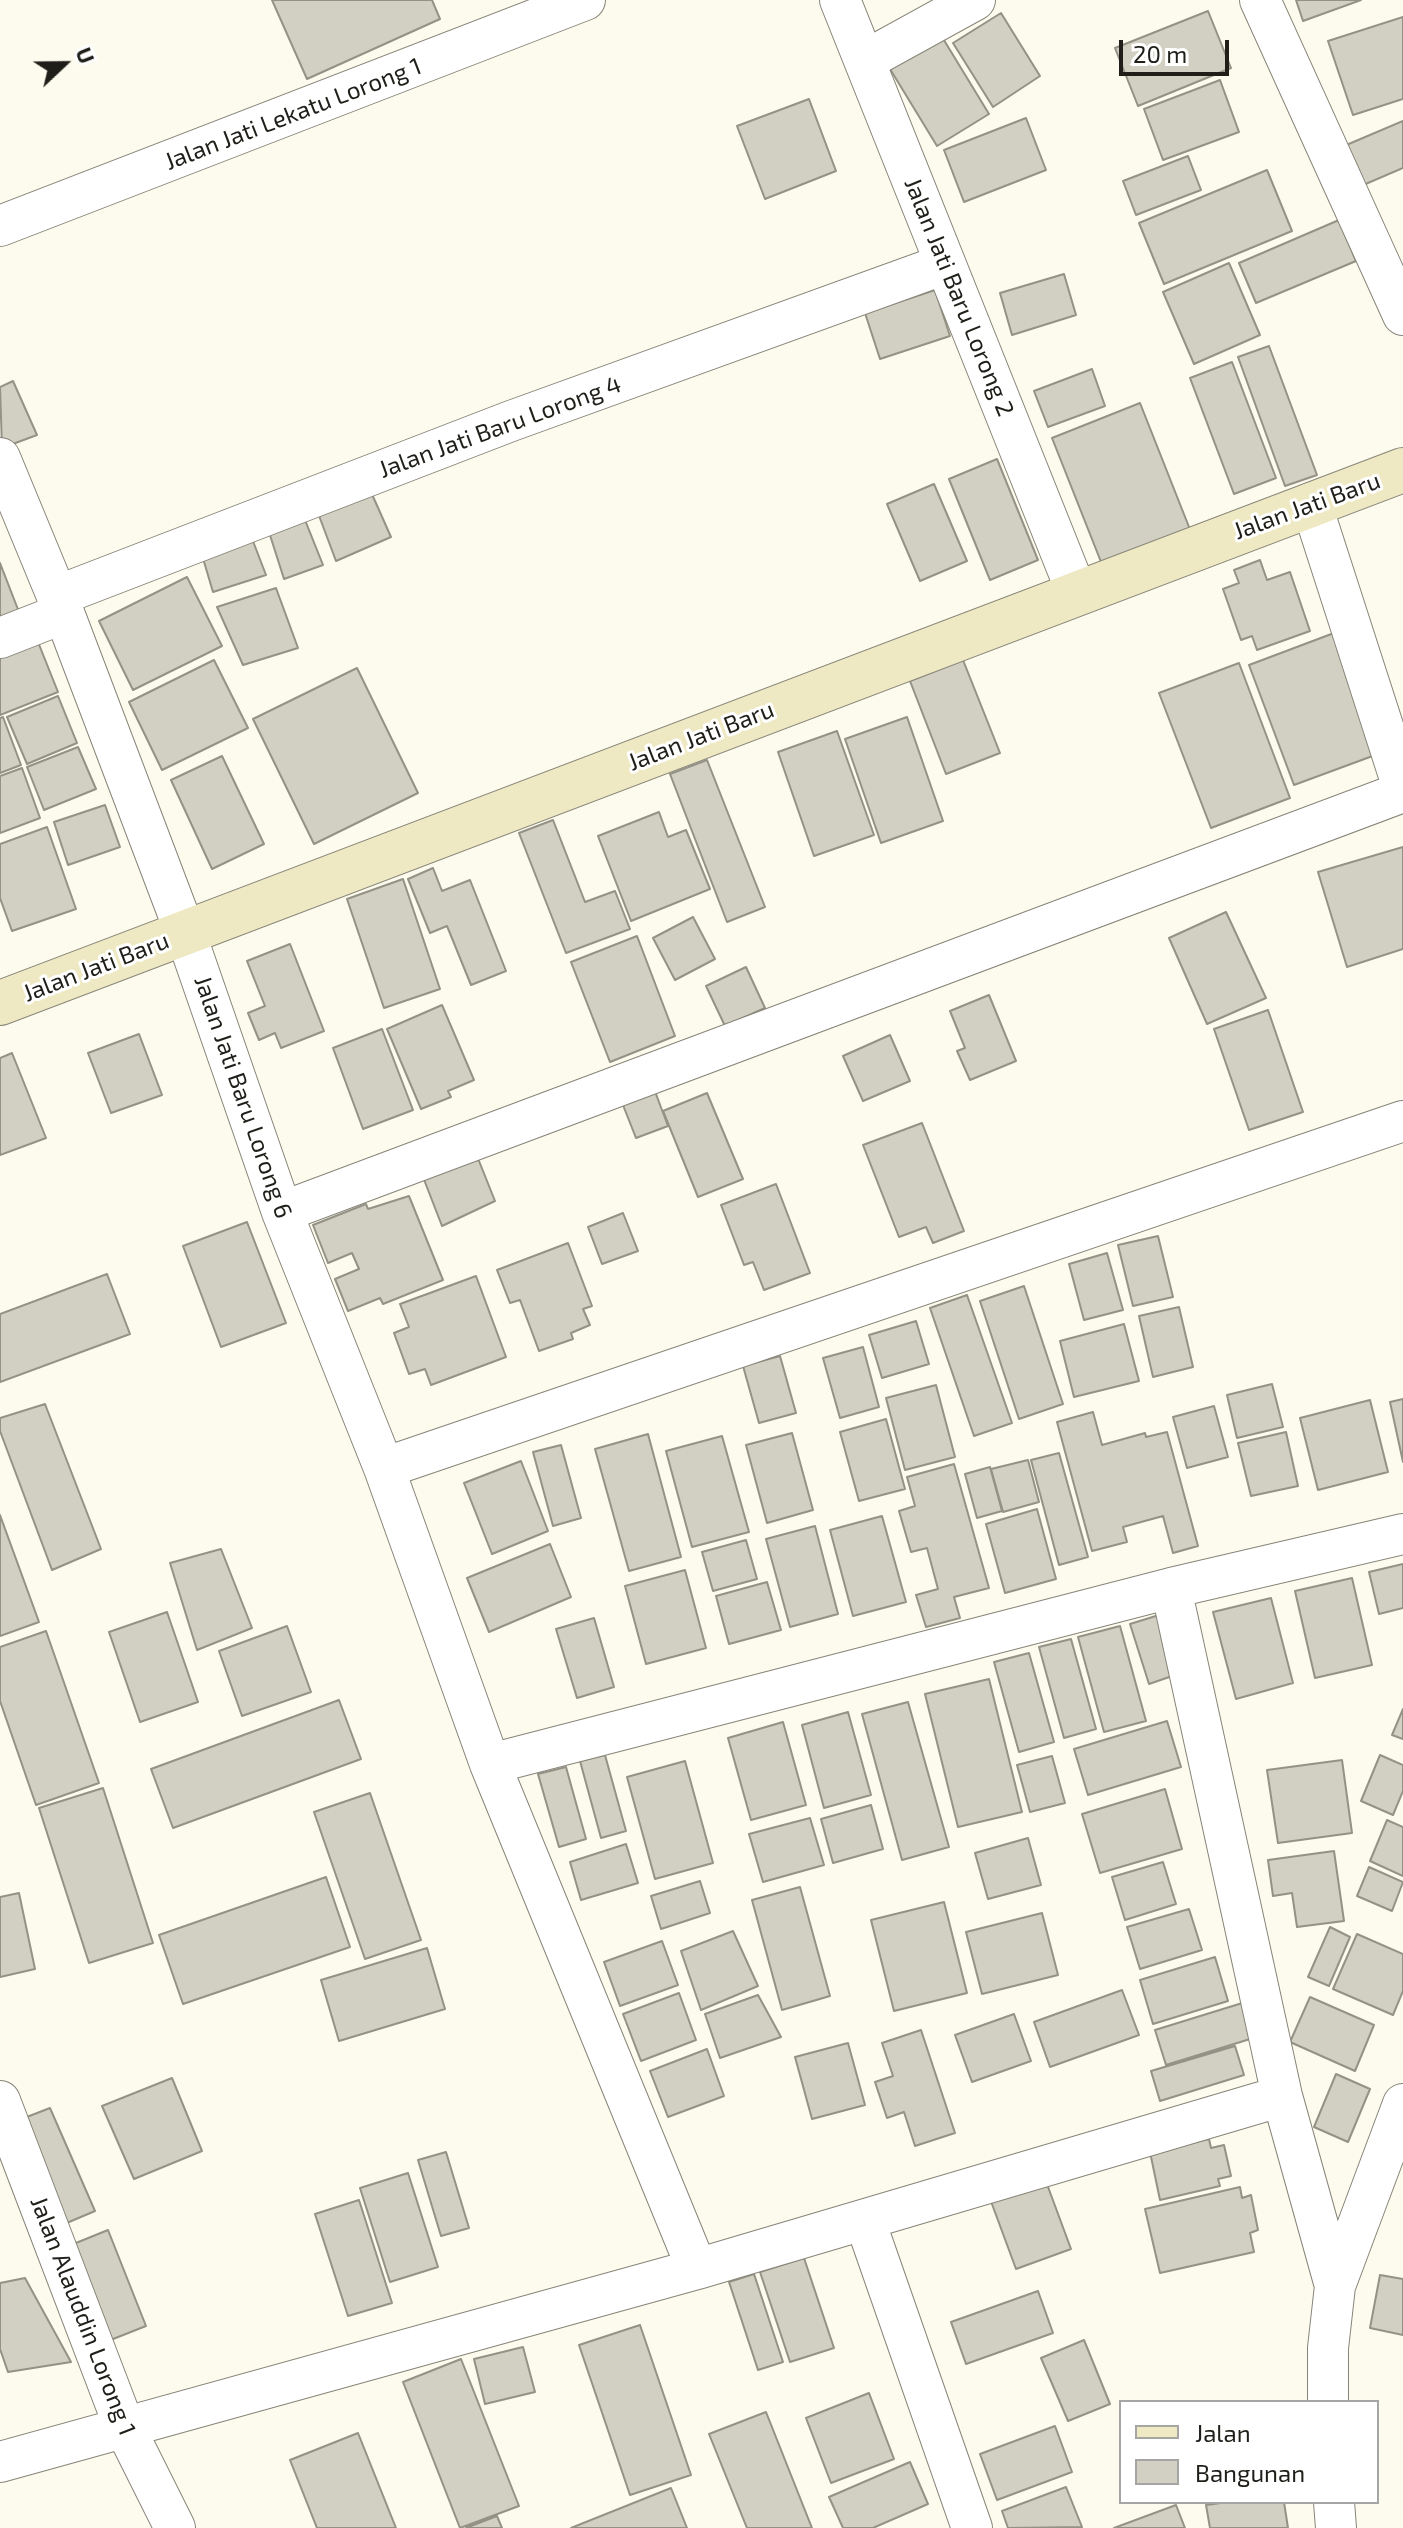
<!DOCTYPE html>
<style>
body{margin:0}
#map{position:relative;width:1403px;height:2528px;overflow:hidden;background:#fcfbed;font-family:"Exo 2",sans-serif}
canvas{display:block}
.legend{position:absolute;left:1119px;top:2400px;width:260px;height:104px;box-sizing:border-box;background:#fff;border:2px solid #a5a5a3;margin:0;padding:10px 14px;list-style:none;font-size:24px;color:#1f1e19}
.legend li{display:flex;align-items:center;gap:16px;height:40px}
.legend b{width:40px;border:2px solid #a5a5a3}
.north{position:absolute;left:24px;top:24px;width:80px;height:80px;-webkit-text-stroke:6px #fff;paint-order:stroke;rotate:68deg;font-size:22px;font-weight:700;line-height:32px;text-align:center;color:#1f1e19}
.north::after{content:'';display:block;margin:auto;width:28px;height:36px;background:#1f1e19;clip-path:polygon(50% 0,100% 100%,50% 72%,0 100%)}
.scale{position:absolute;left:1119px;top:40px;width:110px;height:36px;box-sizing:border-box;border:4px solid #1f1e19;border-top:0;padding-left:10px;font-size:24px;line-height:28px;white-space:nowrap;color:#1f1e19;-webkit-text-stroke:6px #fff;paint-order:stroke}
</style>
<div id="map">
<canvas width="1403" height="2528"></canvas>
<ul class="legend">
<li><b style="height:10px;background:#efe9c3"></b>Jalan</li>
<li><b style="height:22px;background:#d1d0c2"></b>Bangunan</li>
</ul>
<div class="north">U</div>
<div class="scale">20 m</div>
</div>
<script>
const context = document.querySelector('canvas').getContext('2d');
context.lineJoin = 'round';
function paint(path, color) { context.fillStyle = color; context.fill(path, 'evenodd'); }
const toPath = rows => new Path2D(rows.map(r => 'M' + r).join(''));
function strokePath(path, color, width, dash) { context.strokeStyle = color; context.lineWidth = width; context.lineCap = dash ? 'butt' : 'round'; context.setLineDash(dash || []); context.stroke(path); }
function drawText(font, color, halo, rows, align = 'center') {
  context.font = font + ' "Exo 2",sans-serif'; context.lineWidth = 6; context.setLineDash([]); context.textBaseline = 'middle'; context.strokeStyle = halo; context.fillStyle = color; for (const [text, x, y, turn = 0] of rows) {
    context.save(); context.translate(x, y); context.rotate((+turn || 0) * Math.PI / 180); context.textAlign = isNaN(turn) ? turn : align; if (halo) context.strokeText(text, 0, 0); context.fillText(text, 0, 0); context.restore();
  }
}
const building = toPath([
 [272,0,432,0,440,19,307,79,272,0],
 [1296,0,1361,0,1303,21,1296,0],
 [1208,11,1231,68,1138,106,1115,48,1208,11],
 [1001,13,1040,76,993,107,953,43,1001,13],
 [1403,17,1403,99,1353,115,1328,41,1403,17],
 [939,32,989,114,937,146,887,64,939,32],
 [1220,80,1239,132,1163,160,1144,109,1220,80],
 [809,99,836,171,765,199,737,126,809,99],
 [1026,118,1046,170,964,202,944,150,1026,118],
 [1403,121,1403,168,1361,186,1344,146,1403,121],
 [1188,156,1201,190,1136,215,1123,181,1188,156],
 [1267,170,1292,231,1164,284,1139,223,1267,170],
 [1339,220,1356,261,1256,303,1239,263,1339,220],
 [1229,263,1260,335,1194,364,1163,292,1229,263],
 [1064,274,1076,315,1012,335,1000,293,1064,274],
 [935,290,950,336,880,359,865,313,935,290],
 [1269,346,1317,475,1285,486,1238,357,1269,346],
 [1232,362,1276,478,1234,494,1190,378,1232,362],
 [1092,369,1105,406,1048,427,1034,391,1092,369],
 [13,381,37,435,2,448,0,387,13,381],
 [1140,403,1191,532,1103,567,1052,438,1140,403],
 [997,459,1038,560,990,580,949,479,997,459],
 [934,484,967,561,920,581,887,504,934,484],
 [371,492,391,537,336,561,318,513,371,492],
 [303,515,323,565,284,579,269,532,303,515],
 [251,536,266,575,213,592,202,555,251,536],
 [1260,560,1267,580,1290,572,1310,631,1257,650,1252,636,1241,640,1223,589,1239,583,1234,570,1260,560],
 [0,563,19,612,0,619,0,563],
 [187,577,222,646,133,690,99,621,187,577],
 [276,588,298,648,243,665,217,607,276,588],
 [34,632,58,692,0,715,0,645,34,632],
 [1334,633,1378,754,1294,785,1249,665,1334,633],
 [214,660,248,728,162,770,129,702,214,660],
 [963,660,1000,753,946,774,910,681,963,660],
 [1239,663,1290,798,1211,828,1159,693,1239,663],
 [357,668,418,793,314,844,253,719,357,668],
 [58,696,77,743,27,764,7,717,58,696],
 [3,717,21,765,0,773,0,718,3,717],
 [907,717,943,821,881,843,845,739,907,717],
 [837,731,874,835,814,856,778,752,837,731],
 [78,747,96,789,44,810,27,767,78,747],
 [222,756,264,844,212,869,171,780,222,756],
 [707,760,765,907,727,922,670,774,707,760],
 [22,768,40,818,0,833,0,776,22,768],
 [105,805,120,847,68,865,54,822,105,805],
 [659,812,668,837,686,830,710,889,631,921,598,836,659,812],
 [553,820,585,902,615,891,630,929,566,953,519,833,553,820],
 [47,827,76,909,12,931,0,898,0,844,47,827],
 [1403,847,1403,949,1347,967,1318,872,1403,847],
 [433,868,442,891,470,880,506,971,471,985,447,926,430,933,408,879,433,868],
 [403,879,440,989,384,1008,347,899,403,879],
 [1226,912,1266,998,1207,1024,1169,938,1226,912],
 [693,917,715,959,675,980,653,938,693,917],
 [637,936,675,1036,610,1062,571,962,637,936],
 [290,944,324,1031,281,1048,275,1033,259,1040,248,1013,265,1006,247,961,290,944],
 [746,967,765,1008,725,1026,706,986,746,967],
 [989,995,1016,1061,970,1080,957,1051,965,1048,950,1011,989,995],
 [442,1005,474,1080,448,1091,451,1097,421,1109,387,1029,442,1005],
 [1268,1010,1303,1112,1249,1130,1214,1029,1268,1010],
 [382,1029,413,1110,363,1129,333,1048,382,1029],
 [139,1034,162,1095,111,1113,88,1053,139,1034],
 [890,1035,910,1081,863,1101,843,1056,890,1035],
 [12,1053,46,1138,0,1155,0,1058,12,1053],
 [653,1086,668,1126,636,1138,621,1100,653,1086],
 [707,1093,743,1179,698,1197,663,1111,707,1093],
 [922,1123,964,1231,933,1243,926,1227,899,1237,863,1145,922,1123],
 [475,1151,495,1201,442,1226,423,1177,475,1151],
 [776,1184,810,1273,764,1290,753,1262,744,1265,721,1205,776,1184],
 [409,1196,443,1280,383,1304,380,1298,348,1311,335,1279,359,1269,352,1253,328,1263,313,1225,366,1204,368,1209,409,1196],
 [623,1213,638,1251,602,1264,588,1227,623,1213],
 [247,1222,286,1323,221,1347,183,1246,247,1222],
 [1158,1236,1173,1297,1133,1306,1118,1245,1158,1236],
 [568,1243,592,1306,583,1309,590,1325,571,1333,573,1339,539,1351,520,1300,510,1303,497,1270,568,1243],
 [1107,1253,1123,1310,1084,1320,1069,1264,1107,1253],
 [107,1274,130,1334,0,1382,0,1314,107,1274],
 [476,1276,506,1357,431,1385,425,1369,409,1374,394,1333,409,1327,400,1304,476,1276],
 [1024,1286,1063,1404,1019,1419,980,1301,1024,1286],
 [967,1295,1012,1423,974,1436,930,1308,967,1295],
 [1179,1307,1193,1367,1153,1377,1139,1316,1179,1307],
 [916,1321,929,1364,882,1378,869,1335,916,1321],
 [1124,1324,1139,1381,1074,1397,1060,1341,1124,1324],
 [863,1347,879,1407,840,1418,823,1358,863,1347],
 [780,1356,796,1413,759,1423,743,1366,780,1356],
 [1272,1384,1283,1427,1237,1438,1227,1395,1272,1384],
 [936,1385,955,1457,905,1470,886,1398,936,1385],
 [1403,1399,1403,1462,1390,1402,1403,1399],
 [1370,1400,1388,1472,1318,1490,1300,1418,1370,1400],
 [45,1404,101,1549,52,1570,0,1431,0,1418,45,1404],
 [1214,1406,1228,1457,1187,1468,1173,1417,1214,1406],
 [1093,1412,1102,1445,1145,1433,1146,1437,1167,1432,1198,1546,1173,1553,1163,1516,1123,1527,1127,1542,1092,1551,1057,1422,1093,1412],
 [886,1419,905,1489,859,1501,840,1432,886,1419],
 [1286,1432,1298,1486,1251,1496,1238,1443,1286,1432],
 [792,1433,813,1510,767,1523,746,1445,792,1433],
 [648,1434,681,1557,629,1571,595,1449,648,1434],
 [722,1436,749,1532,692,1547,666,1451,722,1436],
 [561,1445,581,1518,553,1526,533,1452,561,1445],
 [1059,1453,1088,1557,1059,1565,1031,1460,1059,1453],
 [1028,1460,1039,1502,1003,1512,991,1469,1028,1460],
 [521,1461,548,1531,492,1554,464,1483,521,1461],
 [954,1464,989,1588,954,1597,960,1618,926,1627,916,1595,938,1589,927,1548,911,1552,899,1511,915,1506,907,1477,954,1464],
 [990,1467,1002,1511,977,1518,965,1474,990,1467],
 [1037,1509,1056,1579,1005,1593,986,1524,1037,1509],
 [0,1515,39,1622,0,1636,0,1515],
 [882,1516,906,1602,853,1616,830,1530,882,1516],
 [815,1526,838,1614,790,1627,766,1539,815,1526],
 [746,1540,757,1579,713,1591,702,1552,746,1540],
 [550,1544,571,1597,489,1632,467,1578,550,1544],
 [221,1549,252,1628,197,1650,170,1563,221,1549],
 [1403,1564,1403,1608,1379,1614,1369,1572,1403,1564],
 [685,1570,706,1648,646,1664,625,1586,685,1570],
 [1352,1578,1372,1665,1315,1678,1295,1591,1352,1578],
 [767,1582,781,1630,729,1644,716,1596,767,1582],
 [1271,1598,1293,1683,1236,1699,1213,1612,1271,1598],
 [167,1612,198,1702,140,1722,109,1632,167,1612],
 [1159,1615,1178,1674,1149,1684,1130,1624,1159,1615],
 [594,1618,614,1687,577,1698,556,1629,594,1618],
 [287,1626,311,1692,242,1716,219,1651,287,1626],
 [1120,1626,1146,1721,1104,1732,1078,1637,1120,1626],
 [46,1631,99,1783,36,1805,0,1701,0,1647,46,1631],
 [1071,1639,1096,1729,1064,1738,1039,1647,1071,1639],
 [1029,1653,1054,1742,1019,1752,994,1662,1029,1653],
 [989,1679,1022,1812,958,1827,925,1694,989,1679],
 [339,1700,361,1759,173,1828,151,1769,339,1700],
 [908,1702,949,1847,902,1860,862,1714,908,1702],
 [1403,1709,1403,1739,1392,1735,1403,1709],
 [848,1712,871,1795,824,1808,802,1725,848,1712],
 [1167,1721,1181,1767,1088,1795,1074,1749,1167,1721],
 [783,1722,806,1805,751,1820,728,1738,783,1722],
 [605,1755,626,1831,601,1838,580,1761,605,1755],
 [1380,1755,1403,1765,1403,1791,1393,1815,1361,1801,1380,1755],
 [1052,1756,1065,1803,1030,1812,1017,1765,1052,1756],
 [1342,1760,1352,1833,1278,1843,1267,1770,1342,1760],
 [685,1761,713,1863,655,1879,627,1777,685,1761],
 [566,1767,586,1839,559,1847,538,1774,566,1767],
 [103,1788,153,1943,89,1963,39,1808,103,1788],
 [1165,1789,1182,1849,1100,1873,1082,1814,1165,1789],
 [370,1793,421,1940,365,1959,314,1812,370,1793],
 [871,1805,883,1849,833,1863,821,1819,871,1805],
 [810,1818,824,1865,763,1882,749,1834,810,1818],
 [1387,1820,1403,1827,1403,1876,1370,1861,1387,1820],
 [1028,1838,1041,1885,988,1899,975,1853,1028,1838],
 [626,1844,638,1883,581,1900,570,1862,626,1844],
 [1334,1851,1344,1921,1297,1927,1292,1893,1273,1896,1268,1860,1334,1851],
 [1163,1862,1176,1904,1125,1920,1112,1877,1163,1862],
 [1369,1867,1403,1882,1392,1911,1357,1896,1369,1867],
 [326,1877,350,1947,183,2004,159,1935,326,1877],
 [700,1881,710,1913,661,1929,651,1896,700,1881],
 [800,1887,830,1996,782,2010,752,1900,800,1887],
 [19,1893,35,1969,0,1977,0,1897,19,1893],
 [944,1902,967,1993,894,2011,871,1920,944,1902],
 [1189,1909,1202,1950,1140,1969,1127,1927,1189,1909],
 [1042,1913,1058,1975,982,1994,966,1932,1042,1913],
 [1330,1927,1350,1937,1329,1986,1308,1977,1330,1927],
 [733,1931,758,1986,701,2010,681,1951,733,1931],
 [1357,1934,1403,1954,1403,1991,1393,2015,1333,1989,1357,1934],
 [662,1941,678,1985,620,2006,604,1962,662,1941],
 [427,1948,445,2009,339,2041,321,1980,427,1948],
 [1215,1957,1228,2001,1153,2024,1140,1980,1215,1957],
 [1122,1990,1139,2035,1050,2067,1034,2022,1122,1990],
 [679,1993,696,2040,641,2061,623,2014,679,1993],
 [758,1995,781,2037,720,2058,705,2014,758,1995],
 [1310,1997,1374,2025,1355,2071,1290,2042,1310,1997],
 [1252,2000,1263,2035,1166,2065,1155,2030,1252,2000],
 [1014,2014,1031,2061,972,2082,955,2035,1014,2014],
 [921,2030,955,2133,915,2146,904,2112,887,2118,875,2082,893,2076,882,2043,921,2030],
 [848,2043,865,2105,812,2119,795,2057,848,2043],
 [1235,2046,1244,2075,1160,2101,1151,2071,1235,2046],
 [707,2049,724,2096,668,2117,650,2071,707,2049],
 [1336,2074,1370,2089,1348,2142,1314,2127,1336,2074],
 [172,2078,202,2151,134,2179,102,2106,172,2078],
 [50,2108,95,2211,62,2225,19,2120,50,2108],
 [1209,2139,1211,2148,1224,2145,1231,2176,1218,2179,1220,2186,1160,2200,1150,2152,1209,2139],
 [446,2152,469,2228,441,2236,418,2160,446,2152],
 [408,2173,438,2267,390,2282,360,2188,408,2173],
 [1044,2176,1071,2249,1016,2269,989,2196,1044,2176],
 [1240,2187,1242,2198,1251,2195,1258,2230,1250,2233,1254,2252,1160,2273,1145,2209,1240,2187],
 [359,2200,392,2303,348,2316,315,2214,359,2200],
 [108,2230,146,2326,103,2343,66,2247,108,2230],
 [804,2258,834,2348,790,2362,760,2272,804,2258],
 [754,2274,783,2362,758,2370,729,2282,754,2274],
 [1380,2275,1403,2279,1403,2335,1370,2328,1380,2275],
 [25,2278,71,2362,8,2372,0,2349,0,2283,25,2278],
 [1038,2291,1053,2333,966,2364,951,2322,1038,2291],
 [640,2325,691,2475,630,2495,579,2345,640,2325],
 [1084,2340,1110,2404,1068,2421,1041,2358,1084,2340],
 [523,2347,535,2392,485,2404,474,2359,523,2347],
 [461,2359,519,2506,460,2528,403,2382,461,2359],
 [869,2393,894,2459,831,2483,806,2418,869,2393],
 [766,2412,812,2528,747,2528,709,2434,766,2412],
 [1055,2426,1072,2472,997,2500,980,2454,1055,2426],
 [358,2433,396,2528,317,2528,290,2460,358,2433],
 [910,2462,928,2504,873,2528,843,2528,829,2497,910,2462],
 [1066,2487,1082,2527,1008,2528,1002,2511,1066,2487],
 [671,2488,687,2528,571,2528,671,2488],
 [1228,2502,1284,2502,1288,2528,1210,2528,1206,2505,1228,2502],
 [1176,2505,1185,2528,1114,2528,1176,2505],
 [497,2516,502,2528,466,2528,497,2516]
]);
paint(building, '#d1d0c2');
strokePath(building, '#949286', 2);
const street = toPath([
 [840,0,1077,593],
 [1260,0,1403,315],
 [866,60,975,0],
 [0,226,585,0],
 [0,458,64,613,185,932,282,1212,384,1468],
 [1311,503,1403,788],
 [57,596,511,421,945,264],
 [0,638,64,613],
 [282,1212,1403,792],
 [1171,1588,1282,2096,1335,2286],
 [490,1764,384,1468,1403,1121],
 [0,2101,124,2426,175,2528],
 [865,2221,972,2528],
 [697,2269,1282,2096],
 [1328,2402,1328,2348,1335,2286,1403,2104],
 [0,2462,697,2269,490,1764,1171,1588,1403,1534],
 [1334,2502,1336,2528]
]);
const secondary = toPath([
 [0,1003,1403,470]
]);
strokePath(street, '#878579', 42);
strokePath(secondary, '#878579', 46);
strokePath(street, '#fff', 40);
strokePath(secondary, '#efe9c3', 44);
drawText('24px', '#1f1e19', '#fff', [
 ["Jalan Jati Lekatu Lorong 1",293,114,-21],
 ["Jalan Jati Baru Lorong 2",959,297,68],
 ["Jalan Jati Baru Lorong 4",500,427,-20],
 ["Jalan Jati Baru",1307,506,-20],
 ["Jalan Jati Baru",701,736,-21],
 ["Jalan Jati Baru",96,967,-21],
 ["Jalan Jati Baru Lorong 6",243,1097,71],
 ["Jalan Alauddin Lorong 1",83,2316,69]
]);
</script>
